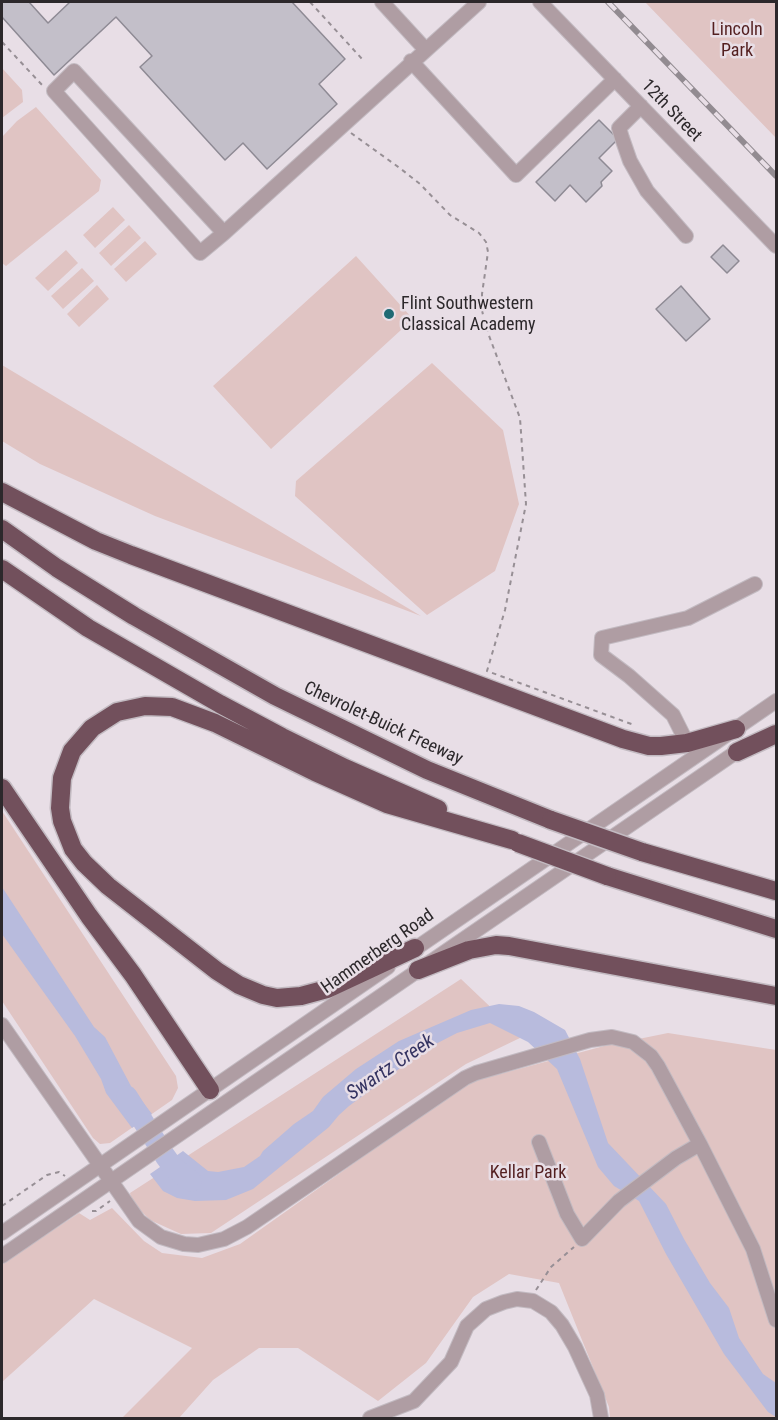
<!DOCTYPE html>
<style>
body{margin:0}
#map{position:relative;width:778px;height:1420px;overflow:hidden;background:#e8dee6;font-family:"Roboto Condensed",sans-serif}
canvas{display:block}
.frame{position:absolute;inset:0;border:3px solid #2c282b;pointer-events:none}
</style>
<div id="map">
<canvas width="778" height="1420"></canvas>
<div class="frame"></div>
</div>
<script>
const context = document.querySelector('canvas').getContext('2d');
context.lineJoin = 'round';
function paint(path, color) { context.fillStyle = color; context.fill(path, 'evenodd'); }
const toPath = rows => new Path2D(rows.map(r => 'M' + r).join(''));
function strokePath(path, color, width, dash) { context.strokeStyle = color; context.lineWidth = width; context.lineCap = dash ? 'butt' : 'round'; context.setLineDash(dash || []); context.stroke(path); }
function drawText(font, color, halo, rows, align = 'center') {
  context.font = font + ' "Roboto Condensed",sans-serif'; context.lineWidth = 5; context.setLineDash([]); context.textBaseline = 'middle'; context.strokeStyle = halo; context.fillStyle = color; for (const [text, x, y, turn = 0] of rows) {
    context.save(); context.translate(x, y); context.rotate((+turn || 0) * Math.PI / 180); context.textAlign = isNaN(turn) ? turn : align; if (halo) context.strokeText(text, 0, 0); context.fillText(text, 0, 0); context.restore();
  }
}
paint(toPath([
 [645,2,776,2,776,138],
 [2,68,22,90,23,102,2,118],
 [36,107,101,180,99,191,6,266,2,263,2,137,17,121],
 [113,207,125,220,95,248,83,235],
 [129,225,141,238,111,266,99,253],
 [145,241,157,254,126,282,114,269],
 [66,250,78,263,48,291,35,278],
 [356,256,413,319,271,449,213,386],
 [82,268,94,281,63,309,51,296],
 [97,285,109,299,79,327,67,314],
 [432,363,503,430,519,504,495,571,427,615,295,496,296,481],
 [2,365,421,616,155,516,40,464,2,441],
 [2,811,176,1076,178,1088,172,1100,110,1143,100,1144,93,1138,2,1001],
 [461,979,522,1037,466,1064,211,1233,181,1234,150,1220,132,1202,130,1193],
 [668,1033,776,1050,776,1418,610,1418,609,1407,559,1283,509,1274,473,1297,426,1363,378,1401,298,1348,259,1348,213,1380,179,1418,122,1418,192,1348,94,1299,2,1382,2,1264,79,1213,90,1220,112,1208,144,1241,162,1253,202,1258,240,1244,467,1083,604,1046]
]), '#e0c4c3');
paint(toPath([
 [2,887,94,1027,105,1037,132,1088,152,1114,132,1128,106,1093,101,1079,75,1036,2,934],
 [499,1004,519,1006,534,1012,565,1030,580,1059,608,1143,666,1204,684,1239,710,1283,729,1308,739,1338,763,1374,776,1383,776,1417,768,1412,724,1354,666,1254,639,1201,614,1186,598,1167,557,1069,528,1042,490,1023,457,1033,426,1049,349,1106,339,1115,329,1127,253,1189,226,1200,195,1201,177,1198,163,1191,150,1174,183,1151,208,1171,218,1172,244,1167,260,1156,263,1151,294,1124,313,1111,323,1097,356,1069,399,1041,471,1010]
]), '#b8bbdd');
strokePath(toPath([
 [127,1096,165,1156,173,1167,191,1181]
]), '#b8bbdd', 21);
const building = toPath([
 [2,2,29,2,48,23,70,2,292,2,345,59,319,84,337,104,267,169,243,143,225,160,140,67,152,56,116,17,54,75,2,17,2,2],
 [599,120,618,139,599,158,612,171,601,182,602,186,586,202,570,185,555,201,536,182,599,120],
 [723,245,739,261,727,273,711,257,723,245],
 [681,286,710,319,686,341,656,309,681,286]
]);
paint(building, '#c3bfc9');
strokePath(building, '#8e8a94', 1.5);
const minor = toPath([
 [382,2,425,49],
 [540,2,776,246],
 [411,61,516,175,615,79],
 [641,106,619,128,622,138,630,161,647,191,686,236],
 [224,233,74,71,54,91,200,253,224,233,479,2],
 [687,743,673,715,629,676,601,655,602,638,688,618,755,584],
 [409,953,776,701],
 [2,1025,139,1221,161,1237,184,1244,198,1245,224,1239,247,1227,465,1078,476,1073,590,1040,612,1037,633,1042,651,1056,658,1066,700,1144,753,1249,776,1320],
 [539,1142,567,1214,582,1239,619,1201,676,1158,700,1144],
 [2,1233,388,967],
 [2,1256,745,746],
 [370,1418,414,1401,451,1362,467,1326,486,1309,504,1302,517,1299,533,1301,551,1312,562,1325,575,1347,597,1395,601,1418]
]);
const highway = toPath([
 [2,492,96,541,131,555,623,739,649,746,661,746,687,743,736,729],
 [2,529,57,568,134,616,275,696,427,770,551,820],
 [2,569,88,628,220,704,282,737,345,768,438,809],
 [737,752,776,734],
 [2,788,89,916,133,975,210,1090],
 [642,852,776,891],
 [607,876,776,929],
 [415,948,327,989,301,996,277,998,263,995,239,985,217,971,108,886,84,863,73,849,62,821,60,808,62,778,72,751,92,728,117,712,145,706,172,707,215,723,315,772,387,804,512,840],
 [418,970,469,950,496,945,509,946,776,996]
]);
strokePath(minor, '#c2bac1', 16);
strokePath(highway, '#c2bac1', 21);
strokePath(toPath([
 [310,2,363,60],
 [2,42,43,86],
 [351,133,401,169,420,184,450,215,479,233,486,242,488,252,482,294,482,310,485,325,520,418,526,504,505,610,487,671,634,725],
 [2,1206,47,1175,59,1172,65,1176],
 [92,1211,96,1211,110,1201],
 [536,1290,551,1267,574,1247]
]), '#978f95', 2, [4.5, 4.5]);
strokePath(minor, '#af9da3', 14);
strokePath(highway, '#72505c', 18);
const rail = toPath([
 [608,2,776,176]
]);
strokePath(rail, '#928b91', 6);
strokePath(rail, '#e8dee6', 4, [11]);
const highwayBridge = toPath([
 [551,820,642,852],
 [518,843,607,876]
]);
strokePath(highwayBridge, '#c2bac1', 21, []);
strokePath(highwayBridge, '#72505c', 18);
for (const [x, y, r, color] of [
 [389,314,6,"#1f6a74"]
]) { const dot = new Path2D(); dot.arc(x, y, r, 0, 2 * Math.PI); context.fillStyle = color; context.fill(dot); strokePath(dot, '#e8dee6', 2); }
drawText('18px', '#531f20', '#e8dee6', [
 ["Lincoln",737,30],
 ["Park",737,51],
 ["Kellar Park",528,1173]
]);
drawText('18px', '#2c282b', '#e8dee6', [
 ["12th Street",671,111,46],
 ["Chevrolet-Buick Freeway",383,724,25],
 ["Hammerberg Road",378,952,-35]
]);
drawText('18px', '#2c282b', '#e8dee6', [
 ["Flint Southwestern",401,304],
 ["Classical Academy",401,325]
], 'left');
drawText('italic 20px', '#353462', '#e8dee6', [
 ["Swartz Creek",391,1068,-34]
]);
</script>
